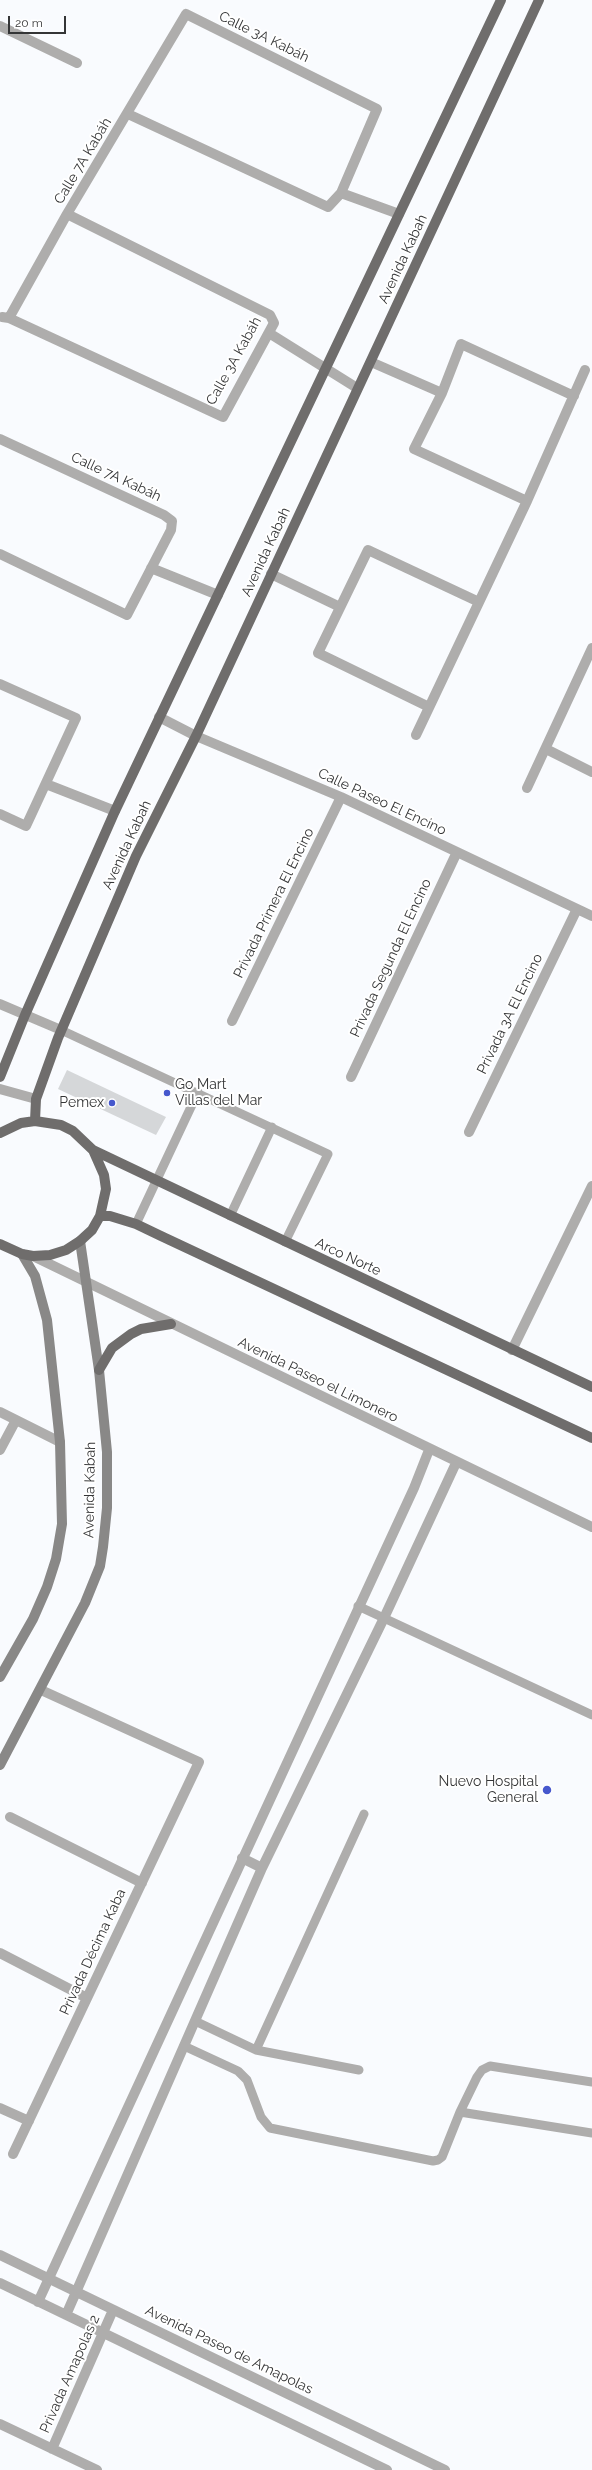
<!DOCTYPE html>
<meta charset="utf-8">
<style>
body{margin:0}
#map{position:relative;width:592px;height:2470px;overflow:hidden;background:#f9fbfe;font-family:Raleway,sans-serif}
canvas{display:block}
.scale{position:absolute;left:8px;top:16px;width:58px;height:18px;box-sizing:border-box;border:2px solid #343536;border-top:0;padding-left:5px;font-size:12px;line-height:14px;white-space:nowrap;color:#343536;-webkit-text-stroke:3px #fff;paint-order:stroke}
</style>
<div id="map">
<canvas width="592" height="2470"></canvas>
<div class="scale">20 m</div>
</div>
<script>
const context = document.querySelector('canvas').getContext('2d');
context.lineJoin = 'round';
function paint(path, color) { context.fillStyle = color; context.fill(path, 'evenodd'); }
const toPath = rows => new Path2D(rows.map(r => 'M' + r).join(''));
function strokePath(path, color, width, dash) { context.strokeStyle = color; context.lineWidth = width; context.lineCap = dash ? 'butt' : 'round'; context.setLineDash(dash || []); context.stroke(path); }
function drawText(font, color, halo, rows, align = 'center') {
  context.font = font + ' Raleway,sans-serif'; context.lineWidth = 4; context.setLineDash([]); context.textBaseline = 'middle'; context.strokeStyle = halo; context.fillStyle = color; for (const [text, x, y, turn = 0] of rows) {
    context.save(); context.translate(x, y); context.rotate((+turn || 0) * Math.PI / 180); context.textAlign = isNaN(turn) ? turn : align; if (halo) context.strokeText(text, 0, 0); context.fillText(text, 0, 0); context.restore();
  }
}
paint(toPath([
 [67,1070,166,1117,156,1135,58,1089]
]), '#d5d7d9');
strokePath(toPath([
 [61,1030,328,1154,285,1242],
 [230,1216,272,1127],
 [136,1224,198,1092],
 [358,1606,592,1715],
 [195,2021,256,2050,359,2070],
 [184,2046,238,2071,247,2080,261,2117,270,2128,433,2161,438,2160,442,2157,460,2112,477,2077,482,2070,490,2066,592,2082],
 [256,2050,364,1814],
 [460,2112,592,2133]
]), '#aeadac', 9);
strokePath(toPath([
 [0,26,77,63],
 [341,193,399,214],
 [2,317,9,318,67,214,186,14,377,109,341,193,328,207,128,114],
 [9,318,223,417,274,323,270,315,67,214],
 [269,333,357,388],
 [371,362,442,393],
 [0,439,164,515,172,521,171,530,127,615,0,554],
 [527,501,414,449,442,393,461,344,574,396],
 [151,568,218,595],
 [271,574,340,607],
 [0,684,76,718,26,826,0,814],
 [429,707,318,653,368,550,479,602],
 [159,717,196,736,341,797,592,916],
 [416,735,527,501,585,370],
 [546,749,592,772],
 [46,784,115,811],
 [527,788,592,648],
 [0,1004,61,1030],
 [232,1021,341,797],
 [351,1077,457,852],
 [0,1089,36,1099],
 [469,1132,577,909],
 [33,1256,592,1527],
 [512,1350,592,1186],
 [0,1412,60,1442],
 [0,1450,16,1420],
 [10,1817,142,1883],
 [242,1858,262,1868],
 [0,1953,87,1998],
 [0,2108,29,2121],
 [13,2154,199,1762,41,1690],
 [0,2255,445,2470],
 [0,2283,387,2470],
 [38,2302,414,1488,429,1450],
 [66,2315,262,1868,384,1618,456,1463],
 [0,2424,97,2470],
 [52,2449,113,2310]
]), '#aeadac', 10);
strokePath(toPath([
 [0,1677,33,1619,47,1587,56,1559,62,1524,60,1442,47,1320,35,1276,22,1254],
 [0,1765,85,1603,100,1566,103,1547,107,1508,107,1452,99,1370,80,1241]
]), '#898887', 10);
strokePath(toPath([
 [0,1077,25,1015,115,811,501,0],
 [35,1121,36,1099,58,1038,136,856,196,736,539,0],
 [0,1133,21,1123,35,1121,61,1125,73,1131,93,1150,104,1175,106,1189,100,1216,92,1230,80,1241,66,1250,50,1255,33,1256,22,1254,0,1244],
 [93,1150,592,1387],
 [100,1216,110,1216,136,1224,161,1236,592,1438],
 [99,1370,112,1348,131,1334,141,1329,171,1324]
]), '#6f6d6c', 10);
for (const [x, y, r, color] of [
 [167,1093,4,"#4658cd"],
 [112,1103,4,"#4658cd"],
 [547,1790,5,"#4658cd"]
]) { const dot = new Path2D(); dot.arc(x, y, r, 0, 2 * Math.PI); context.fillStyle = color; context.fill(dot); strokePath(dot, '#fff', 1.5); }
drawText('14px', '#343536', '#fff', [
 ["Calle 3A Kabáh",264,37,26],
 ["Calle 7A Kabáh",83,161,-59],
 ["Avenida Kabah",403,259,-65],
 ["Calle 3A Kabáh",234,361,-61],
 ["Calle 7A Kabáh",116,477,25],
 ["Avenida Kabah",266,552,-65],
 ["Calle Paseo El Encino",382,802,25],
 ["Avenida Kabah",127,845,-65],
 ["Privada Primera El Encino",274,903,-64],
 ["Privada Segunda El Encino",391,958,-65],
 ["Privada 3A El Encino",510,1014,-64],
 ["Arco Norte",348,1257,25],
 ["Avenida Paseo el Limonero",318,1380,26],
 ["Avenida Kabah",90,1490,-89],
 ["Privada Décima Kaba",93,1952,-65],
 ["Avenida Paseo de Amapolas",229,2350,26],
 ["Privada Amapolas 2",70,2374,-66]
]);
drawText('14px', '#343536', '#fff', [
 ["Go Mart",175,1085,"left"],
 ["Villas del Mar",175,1101,"left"],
 ["Pemex",104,1103],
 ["Nuevo Hospital",538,1782],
 ["General",538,1798]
], 'right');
</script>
